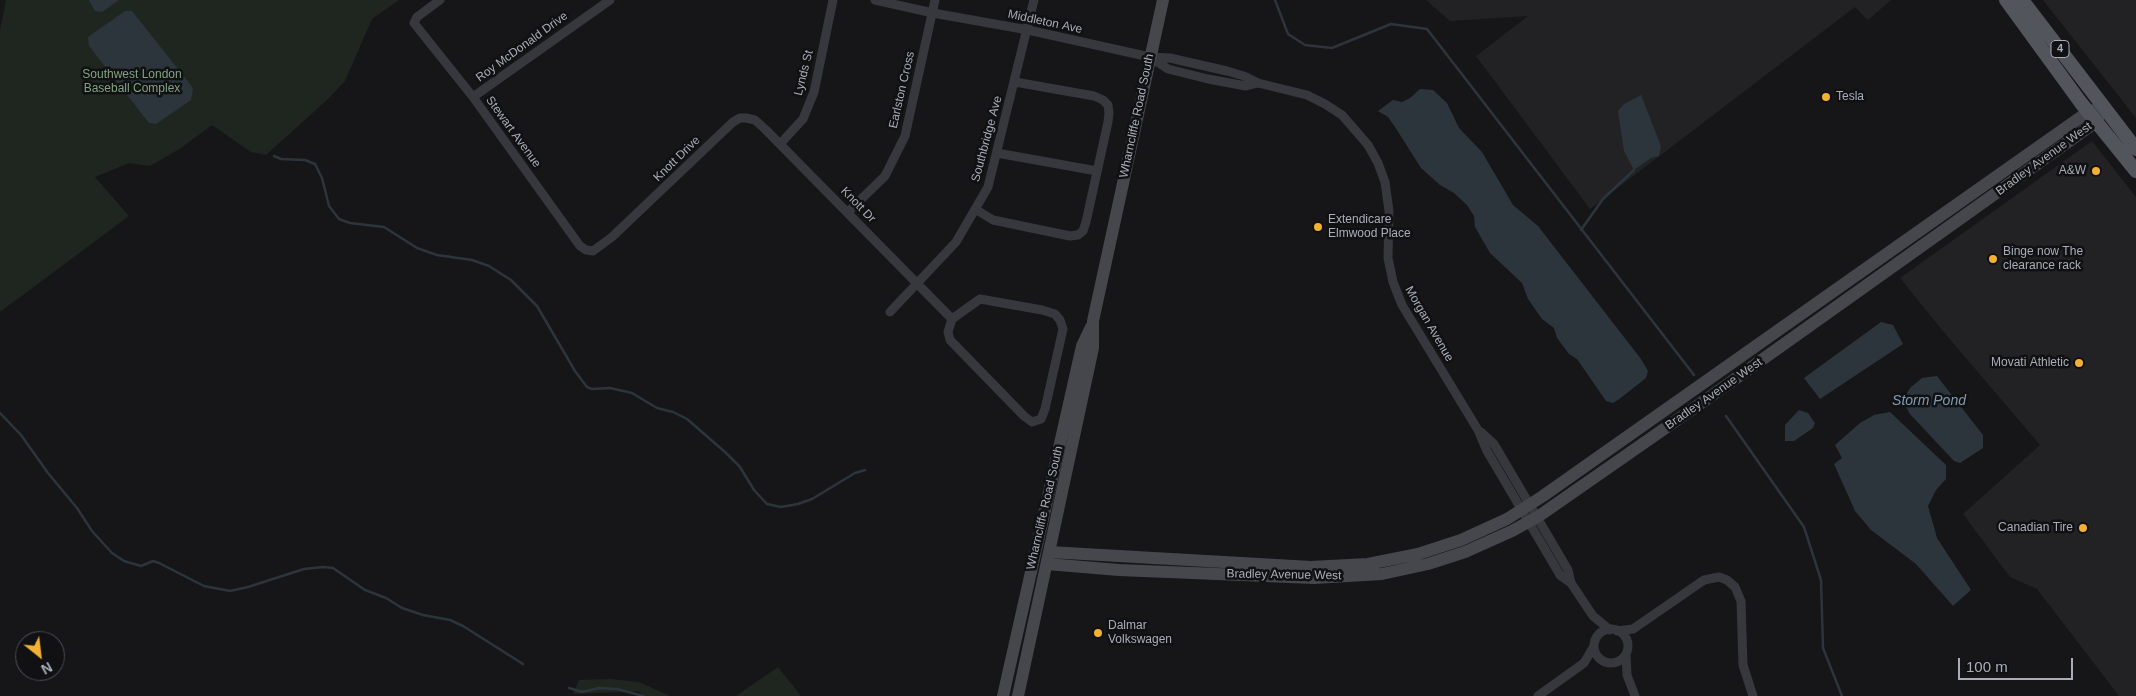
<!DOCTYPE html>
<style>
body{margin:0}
#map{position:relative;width:2136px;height:696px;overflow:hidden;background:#161618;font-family:Helvetica,sans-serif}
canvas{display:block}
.north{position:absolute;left:15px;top:631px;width:50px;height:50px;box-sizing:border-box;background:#111113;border:1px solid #4d4f55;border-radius:50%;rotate:151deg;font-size:14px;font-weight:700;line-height:20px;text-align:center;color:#a8adb8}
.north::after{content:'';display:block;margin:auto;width:18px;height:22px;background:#f2b134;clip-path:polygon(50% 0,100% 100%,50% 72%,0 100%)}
.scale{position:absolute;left:1958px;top:658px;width:115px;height:22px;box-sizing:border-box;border:2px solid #a8adb8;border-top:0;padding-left:6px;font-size:15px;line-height:18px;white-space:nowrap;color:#a8adb8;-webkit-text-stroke:4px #111113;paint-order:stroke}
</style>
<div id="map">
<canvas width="2136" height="696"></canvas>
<div class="north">N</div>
<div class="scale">100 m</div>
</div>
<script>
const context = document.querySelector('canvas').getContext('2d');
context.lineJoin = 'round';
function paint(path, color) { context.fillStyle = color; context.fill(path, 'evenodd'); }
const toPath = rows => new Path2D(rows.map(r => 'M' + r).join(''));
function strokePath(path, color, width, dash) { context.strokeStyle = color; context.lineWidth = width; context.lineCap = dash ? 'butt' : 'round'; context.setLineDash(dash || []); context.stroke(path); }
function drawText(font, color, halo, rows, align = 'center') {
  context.font = font + ' Helvetica,sans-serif'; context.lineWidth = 5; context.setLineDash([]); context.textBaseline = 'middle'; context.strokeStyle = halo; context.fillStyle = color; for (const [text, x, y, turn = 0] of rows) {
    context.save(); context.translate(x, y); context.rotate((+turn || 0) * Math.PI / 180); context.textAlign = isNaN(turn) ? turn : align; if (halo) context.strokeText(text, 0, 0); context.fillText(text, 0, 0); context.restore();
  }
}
paint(toPath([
 [1426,0,1891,0,1868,20,1855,7,1590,209,1476,56,1528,16,1450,21],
 [2043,0,2136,0,2136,118],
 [2092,141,2136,197,2136,696,2119,696,2037,589,2010,577,1963,514,2040,445,1942,330,1900,278]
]), '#222225');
paint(toPath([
 [6,0,399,0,372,19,345,81,327,100,266,155,251,152,212,125,181,148,150,166,129,163,95,177,129,216,0,312,0,30],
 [778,667,801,696,736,696],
 [611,679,639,682,670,696,644,696,638,691,573,694,579,680]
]), '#1e261f');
paint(toPath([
 [89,0,119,0,102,12,95,11],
 [125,11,132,11,193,88,191,100,156,124,149,123,89,46,88,37],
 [1420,89,1433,90,1447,103,1459,128,1482,152,1513,205,1538,226,1641,359,1648,371,1646,378,1618,400,1613,403,1606,401,1577,359,1569,354,1557,338,1554,328,1542,319,1528,299,1522,283,1490,253,1475,227,1474,216,1467,205,1454,193,1440,185,1421,168,1395,127,1388,117,1378,111,1393,100,1402,102,1410,98],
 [1641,95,1661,146,1659,156,1651,158,1634,170,1624,151,1618,111,1624,104],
 [1881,322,1893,325,1903,344,1820,399,1804,378],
 [1937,376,1983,435,1983,448,1960,463,1954,461,1910,414,1902,400,1911,387,1922,378],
 [1799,410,1808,413,1815,423,1813,428,1794,441,1785,441,1785,425],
 [1890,412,1946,465,1946,479,1936,490,1928,506,1937,538,1971,590,1953,606,1916,564,1871,530,1855,511,1834,464,1842,458,1835,445,1860,423,1874,415]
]), '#2c353c');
strokePath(toPath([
 [1275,0,1288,34,1305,45,1332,48,1391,24,1427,29,1694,375],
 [274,156,281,159,305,160,315,164,322,178,329,206,339,219,350,223,384,227,417,248,437,255,472,260,489,266,511,280,537,306,575,371,587,387,592,389,610,388,632,393,657,408,673,412,687,419,725,452,740,467,754,490,767,504,781,507,798,504,812,499,855,473,865,470],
 [1581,230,1603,199,1634,170],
 [0,413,21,435,48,473,77,508,92,531,112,553,124,561,141,566,153,561,159,563,204,586,230,591,248,587,304,569,323,567,333,568,365,590,386,598,402,608,423,615,450,620,463,626,523,664],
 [1726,416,1804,527,1821,580,1823,648,1842,696],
 [569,688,582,692,599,688,617,689,643,696]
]), '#2c353c', 2.5);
strokePath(toPath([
 [440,0,417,17,414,23,473,97,580,246,586,250,593,251,612,237,733,122,740,118,746,118,755,120,765,129,952,319,948,332,950,340,1024,416,1032,422,1041,419,1045,409,1063,329,1060,320,1055,314,1042,310,980,299,952,319],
 [875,0,933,13,1028,30,1150,57,1170,58,1227,71,1244,76,1258,83,1307,95,1325,104,1342,115,1368,145,1378,163,1385,182,1389,211,1388,258,1393,282,1402,305,1478,430,1487,451,1560,575,1571,583,1593,616,1610,630],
 [1150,57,1168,69,1208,79,1246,86,1258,83],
 [473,97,610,0],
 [780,144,803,119,814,92,833,0],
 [997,153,1097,171],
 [975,209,993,220,1070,236,1078,235,1083,231,1086,222,1108,122,1109,113,1108,105,1103,100,1094,96,1015,82],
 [848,212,885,176,905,136,935,0],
 [890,312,956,242,988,187,1034,0],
 [1481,432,1494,444,1568,570,1571,583],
 '1594 646a17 17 0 1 1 34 0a17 17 0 1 1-34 0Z',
 [1617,631,1633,629,1704,580,1719,577,1727,580,1735,587,1741,601,1743,665,1753,696],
 [1626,654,1627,675,1635,696],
 [1538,696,1584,663,1594,646]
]), '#37383d', 9);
strokePath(toPath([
 [1049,552,1311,567,1368,564,1418,554,1461,540,1507,519,1543,496,2088,112,2097,109],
 [1047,564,1119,570,1314,578,1382,574,1428,564,1465,552,1512,531,1539,516,1697,406,2096,122,2104,107],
 [1003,696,1082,346,1091,327],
 [1018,696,1093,348,1093,321,1163,0]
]), '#45474d', 12);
strokePath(toPath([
 [2006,0,2081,103,2136,171],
 [2022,0,2136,149]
]), '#53555c', 14);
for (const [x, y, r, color] of [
 [1826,97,5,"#f2b134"],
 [2096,171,5,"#f2b134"],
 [1318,227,5,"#f2b134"],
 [1993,259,5,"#f2b134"],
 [2079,363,5,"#f2b134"],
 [2083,528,5,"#f2b134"],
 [1098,633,5,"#f2b134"]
]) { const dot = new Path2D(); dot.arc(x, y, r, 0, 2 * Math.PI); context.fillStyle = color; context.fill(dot); strokePath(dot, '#111113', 2); }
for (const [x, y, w] of [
 [2060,49,18]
]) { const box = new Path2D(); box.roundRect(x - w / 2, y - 8.5, w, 17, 4); context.fillStyle = '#111113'; context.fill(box); strokePath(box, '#a8adb8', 1); }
drawText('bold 11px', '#a8adb8', null, [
 ["4",2060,49]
]);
drawText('12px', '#a8adb8', '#111113', [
 ["Middleton Ave",1045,22,12],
 ["Roy McDonald Drive",522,47,-36],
 ["Lynds St",804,73,-76],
 ["Earlston Cross",902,90,-77],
 ["Wharncliffe Road South",1137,116,-78],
 ["Stewart Avenue",513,132,54],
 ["Southbridge Ave",987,139,-75],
 ["Knott Drive",677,159,-44],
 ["Bradley Avenue West",2044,159,-36],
 ["Knott Dr",858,205,46],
 ["Morgan Avenue",1429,324,60],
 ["Bradley Avenue West",1714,394,-35],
 ["Wharncliffe Road South",1045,508,-77],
 ["Bradley Avenue West",1284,575,1]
]);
drawText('12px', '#7fa381', '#111113', [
 ["Southwest London",132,75],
 ["Baseball Complex",132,89]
]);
drawText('12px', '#a8adb8', '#111113', [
 ["Tesla",1836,97],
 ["A&W",2086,171,"right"],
 ["Extendicare",1328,220],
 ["Elmwood Place",1328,234],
 ["Binge now The",2003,252],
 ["clearance rack",2003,266],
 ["Movati Athletic",2069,363,"right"],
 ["Canadian Tire",2073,528,"right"],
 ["Dalmar",1108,626],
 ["Volkswagen",1108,640]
], 'left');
drawText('italic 14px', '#7f9bb3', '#111113', [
 ["Storm Pond",1929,401]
]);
</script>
